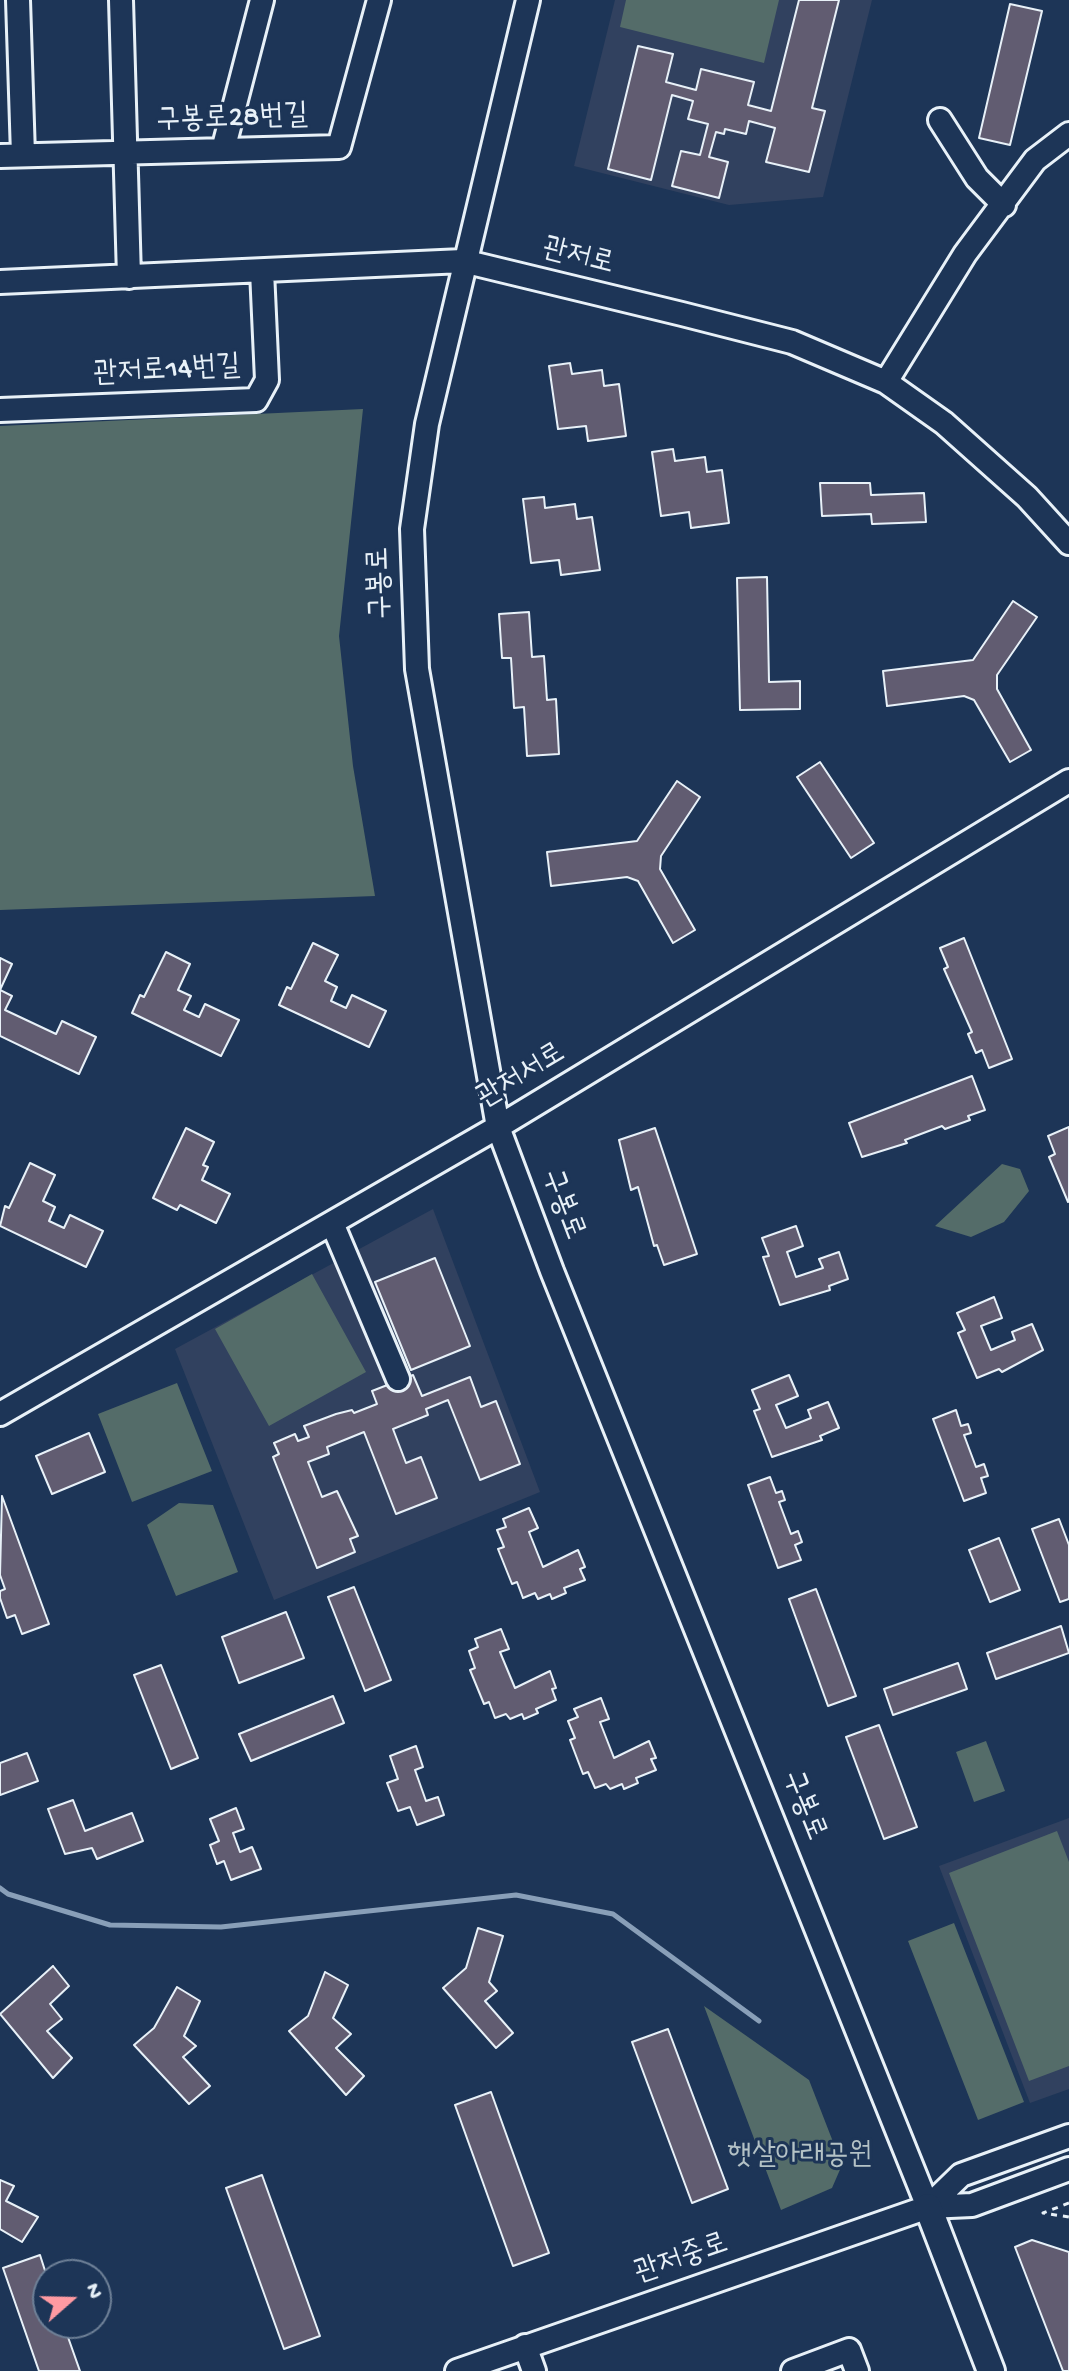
<!DOCTYPE html>
<meta charset="utf-8">
<style>
body{margin:0}
#map{position:relative;width:1069px;height:2371px;overflow:hidden;background:#1d3557;font-family:"Gochi Hand",sans-serif}
canvas{display:block}
.north{position:absolute;left:32px;top:2259px;width:80px;height:80px;box-sizing:border-box;background:#1d3557;border:2px solid #6e8097;border-radius:50%;rotate:70deg;font-size:22px;font-weight:700;line-height:32px;text-align:center;color:#e8f1f8}
.north::after{content:'';display:block;margin:auto;width:28px;height:36px;background:#ff9aa2;clip-path:polygon(50% 0,100% 100%,50% 72%,0 100%)}
</style>
<div id="map">
<canvas width="1069" height="2371"></canvas>
<div class="north">N</div>
</div>
<script>
const context = document.querySelector('canvas').getContext('2d');
context.lineJoin = 'round';
function paint(path, color) { context.fillStyle = color; context.fill(path, 'evenodd'); }
const toPath = rows => new Path2D(rows.map(r => 'M' + r).join(''));
function strokePath(path, color, width, dash) { context.strokeStyle = color; context.lineWidth = width; context.lineCap = dash ? 'butt' : 'round'; context.setLineDash(dash || []); context.stroke(path); }
function drawText(font, color, halo, rows, align = 'center') {
  context.font = font + ' "Gochi Hand","Poor Story",sans-serif'; context.lineWidth = 6; context.setLineDash([]); context.textBaseline = 'middle'; context.strokeStyle = halo; context.fillStyle = color; for (const [text, x, y, turn = 0] of rows) {
    context.save(); context.translate(x, y); context.rotate((+turn || 0) * Math.PI / 180); context.textAlign = isNaN(turn) ? turn : align; if (halo) context.strokeText(text, 0, 0); context.fillText(text, 0, 0); context.restore();
  }
}
paint(toPath([
 [615,0,872,0,823,197,729,205,574,166],
 [433,1209,540,1492,274,1600,175,1349],
 [1069,1818,1069,2089,1030,2103,939,1866]
]), '#31415f');
paint(toPath([
 [626,0,779,0,764,63,620,27],
 [363,409,339,636,353,766,375,896,0,910,0,426],
 [1002,1164,1020,1169,1029,1191,1004,1222,971,1237,935,1226],
 [312,1274,366,1372,269,1426,215,1329],
 [177,1383,212,1471,132,1502,98,1414],
 [179,1503,213,1505,238,1572,176,1596,147,1525],
 [986,1741,1005,1791,974,1802,956,1752],
 [1057,1831,1069,1862,1069,2066,1029,2081,949,1873],
 [954,1923,1024,2102,978,2120,908,1941],
 [704,2006,809,2080,842,2165,832,2188,781,2210]
]), '#546c69');
strokePath(toPath([
 [0,1888,8,1894,110,1925,221,1927,516,1895,613,1914,759,2021]
]), '#899fb8', 5);
const building = toPath([
 [799,0,839,0,812,108,825,111,809,172,766,162,775,128,749,121,746,134,725,129,724,134,716,132,709,157,728,162,719,198,672,186,681,151,700,155,708,124,688,119,693,101,672,95,651,180,608,169,638,46,673,54,666,82,696,90,701,69,754,82,748,105,771,111,799,0],
 [1010,4,1042,11,1010,145,979,138,1010,4],
 [570,363,572,374,602,370,604,386,619,384,626,436,588,441,586,426,558,429,549,366,570,363],
 [673,449,675,461,705,457,707,472,722,470,729,523,691,528,689,512,661,516,652,452,673,449],
 [820,483,870,483,871,495,924,493,926,522,872,524,871,514,822,516,820,483],
 [544,497,545,508,575,504,577,519,592,517,600,570,561,575,559,560,531,563,523,499,544,497],
 [767,577,769,682,800,681,800,709,740,710,737,578,767,577],
 [1013,601,1037,617,997,675,997,689,1031,750,1010,762,974,700,964,696,887,706,883,671,973,660,1013,601],
 [529,612,532,657,544,656,547,700,556,699,559,754,527,756,524,707,514,708,511,658,502,658,499,614,529,612],
 [820,762,874,843,851,858,797,777,820,762],
 [677,781,700,797,661,856,660,869,695,930,673,943,638,881,627,877,551,886,547,852,637,841,677,781],
 [964,938,1012,1059,989,1068,982,1050,976,1053,968,1034,972,1032,944,969,948,967,940,948,964,938],
 [313,943,338,955,325,981,337,987,331,1001,346,1008,352,995,386,1011,369,1047,279,1005,287,987,291,989,313,943],
 [166,952,190,964,178,990,191,996,184,1010,199,1017,205,1004,239,1020,221,1056,132,1013,140,995,144,997,166,952],
 [0,958,12,964,0,990,12,996,5,1010,56,1034,62,1021,96,1037,79,1074,0,1036,0,958],
 [972,1076,985,1110,968,1116,970,1120,945,1129,942,1126,905,1140,907,1143,862,1157,849,1123,972,1076],
 [1069,1127,1069,1201,1068,1202,1049,1157,1055,1154,1048,1136,1069,1127],
 [186,1128,214,1142,203,1165,208,1167,202,1180,230,1194,216,1223,180,1205,177,1210,153,1198,186,1128],
 [655,1128,697,1254,664,1265,657,1245,654,1246,638,1187,631,1190,619,1140,655,1128],
 [30,1163,55,1175,43,1201,55,1207,49,1221,64,1228,70,1215,103,1231,86,1267,0,1226,5,1206,9,1208,30,1163],
 [796,1226,803,1246,787,1252,796,1277,823,1268,819,1259,839,1252,848,1279,829,1286,830,1290,780,1305,763,1257,769,1256,762,1238,796,1226],
 [435,1258,470,1346,411,1370,375,1282,435,1258],
 [994,1297,1002,1318,981,1326,991,1350,1015,1340,1012,1332,1032,1324,1043,1350,1002,1372,999,1369,977,1378,958,1333,965,1330,957,1313,994,1297],
 [413,1375,422,1396,470,1377,481,1407,496,1401,520,1464,480,1480,448,1400,426,1409,428,1415,393,1429,406,1463,421,1457,437,1498,396,1514,364,1432,327,1447,329,1454,308,1462,322,1497,337,1491,358,1536,350,1539,355,1552,317,1568,273,1457,279,1454,274,1443,295,1434,298,1441,309,1437,304,1426,336,1414,352,1410,354,1413,377,1404,372,1391,413,1375],
 [789,1375,798,1396,776,1405,786,1428,811,1418,808,1410,828,1402,839,1428,820,1436,822,1440,772,1457,754,1411,760,1409,752,1390,789,1375],
 [956,1410,961,1426,968,1424,971,1433,964,1435,976,1467,984,1464,988,1476,981,1478,986,1493,964,1501,933,1419,956,1410],
 [89,1433,105,1472,52,1494,36,1456,89,1433],
 [770,1477,776,1493,782,1491,785,1500,779,1502,791,1534,798,1531,802,1542,795,1545,801,1560,778,1568,748,1485,770,1477],
 [2,1496,49,1624,22,1634,15,1615,7,1618,0,1598,0,1591,5,1589,0,1575,2,1496],
 [529,1508,538,1528,529,1532,543,1567,578,1550,585,1567,580,1569,585,1580,564,1588,566,1593,552,1599,550,1594,538,1599,535,1593,523,1598,517,1582,512,1584,498,1549,504,1547,497,1530,506,1527,503,1519,529,1508],
 [1059,1519,1069,1545,1069,1599,1060,1602,1032,1529,1059,1519],
 [999,1538,1020,1590,990,1602,969,1550,999,1538],
 [354,1587,391,1680,365,1691,328,1597,354,1587],
 [816,1589,856,1696,828,1706,789,1599,816,1589],
 [286,1612,304,1658,239,1683,222,1637,286,1612],
 [1061,1626,1069,1653,996,1679,987,1653,1061,1626],
 [501,1629,509,1649,500,1652,515,1688,550,1671,556,1688,552,1689,556,1700,536,1709,538,1713,524,1719,522,1714,510,1719,506,1714,495,1718,489,1702,484,1704,470,1670,475,1668,469,1651,478,1647,475,1639,501,1629],
 [958,1663,967,1689,893,1715,884,1689,958,1663],
 [161,1665,198,1758,171,1769,134,1675,161,1665],
 [333,1696,344,1723,251,1761,239,1734,333,1696],
 [601,1698,609,1719,600,1722,614,1758,649,1741,656,1758,651,1759,656,1770,636,1778,638,1783,624,1789,622,1784,610,1789,606,1784,595,1788,588,1772,583,1774,570,1740,575,1738,568,1721,578,1717,574,1709,601,1698],
 [879,1725,917,1827,884,1839,846,1737,879,1725],
 [416,1746,423,1767,415,1770,426,1801,438,1797,444,1815,417,1825,410,1807,398,1811,387,1783,398,1779,390,1756,416,1746],
 [27,1753,38,1781,0,1795,0,1763,27,1753],
 [73,1800,85,1831,132,1813,143,1841,97,1859,92,1848,65,1854,48,1809,73,1800],
 [236,1808,244,1829,233,1833,240,1852,252,1847,261,1869,231,1880,224,1861,217,1864,210,1845,219,1841,210,1819,236,1808],
 [478,1928,503,1936,489,1982,497,1991,485,2001,513,2033,496,2048,443,1988,466,1968,478,1928],
 [53,1966,69,1986,50,2004,62,2019,47,2031,72,2058,53,2078,0,2014,53,1966],
 [325,1972,348,1985,333,2018,351,2034,336,2048,364,2076,346,2095,289,2031,308,2016,325,1972],
 [177,1987,200,2001,184,2036,196,2046,183,2057,210,2086,189,2104,134,2045,154,2028,177,1987],
 [668,2029,728,2189,692,2203,632,2042,668,2029],
 [491,2092,549,2253,513,2266,455,2105,491,2092],
 [262,2175,320,2336,284,2349,226,2188,262,2175],
 [0,2180,14,2186,6,2201,38,2217,22,2242,0,2229,0,2180],
 [1032,2240,1069,2252,1069,2371,1063,2371,1015,2247,1032,2240],
 [40,2255,48,2280,48,2323,63,2323,80,2371,39,2371,3,2268,40,2255]
]);
paint(building, '#615c71');
strokePath(building, '#e8f1f8', 2);
const minor = toPath([
 [18,0,23,155],
 [121,0,129,277],
 [528,0,427,424,412,529,417,669,498,1127,552,1271,928,2207],
 [940,120,977,178,1004,205],
 [223,150,262,0],
 [0,156,339,147,379,0],
 [0,282,463,261,682,314,792,342,886,382,944,423,1027,497,1069,543],
 [886,382,965,254,1035,160,1069,134],
 [0,410,256,400,267,380,262,271],
 [332,1223,398,1379],
 [0,1414,498,1127,1069,781],
 [928,2207,961,2175,1069,2136],
 [525,2346,534,2371],
 [457,2371,928,2207,972,2205,1069,2169],
 [793,2371,849,2350,857,2371]
]);
const major = toPath([
 [928,2207,991,2371]
]);
strokePath(minor, '#e8f1f8', 28);
strokePath(major, '#e8f1f8', 32);
strokePath(toPath([
 [1069,2203,1043,2213,1069,2217]
]), '#e8f1f8', 3, [6, 6]);
strokePath(minor, '#1d3557', 22);
strokePath(major, '#1d3557', 26);
drawText('30px', '#e8f1f8', '#1d3557', [
 ["구봉로28번길",232,120,-2],
 ["관저로",578,258,14],
 ["관저로14번길",167,372,-3],
 ["구봉로",382,583,-92],
 ["관저서로",522,1077,-31],
 ["구봉로",561,1205,69],
 ["구봉로",802,1806,68],
 ["관저중로",682,2260,-19]
]);
drawText('30px', '#b4c2c6', '#1d3557', [
 ["햇살아래공원",800,2157]
]);
</script>
